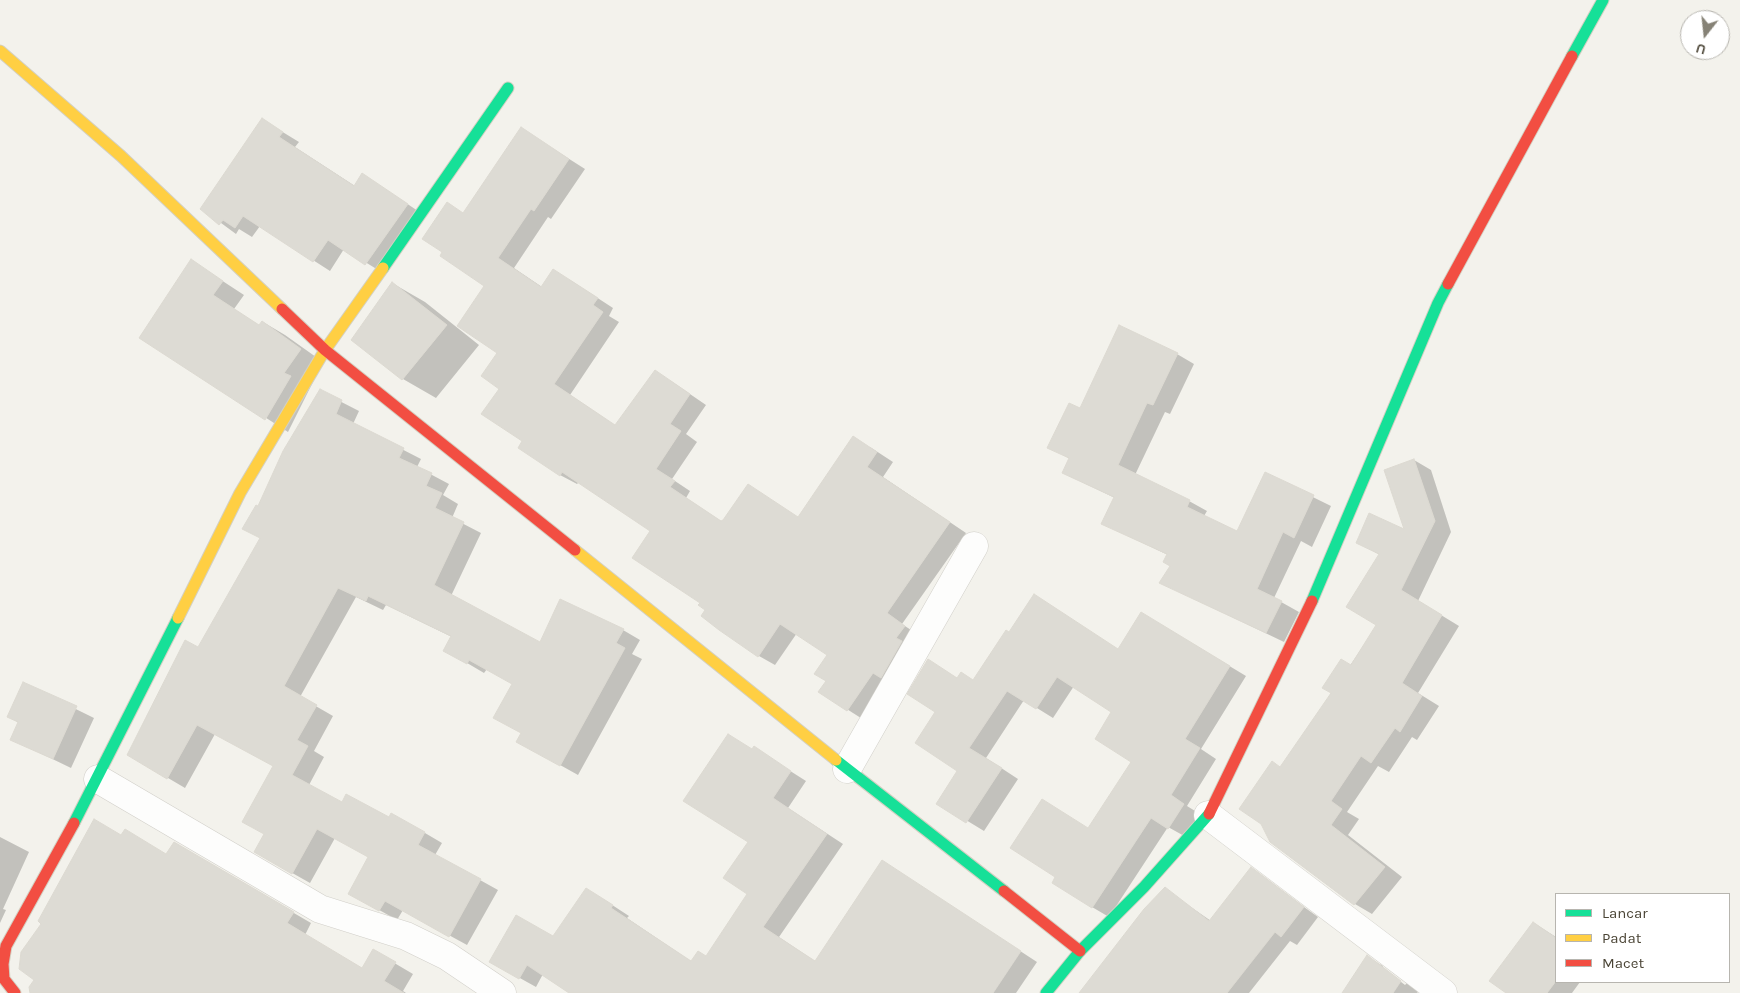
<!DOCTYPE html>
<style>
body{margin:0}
#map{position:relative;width:1740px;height:993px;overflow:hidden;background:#f3f2ec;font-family:Karla,sans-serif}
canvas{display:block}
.legend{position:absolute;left:1555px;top:893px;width:175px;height:90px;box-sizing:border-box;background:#fff;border:1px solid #b7b5af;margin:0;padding:6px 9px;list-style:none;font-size:15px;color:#4b4536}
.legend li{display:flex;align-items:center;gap:10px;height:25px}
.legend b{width:25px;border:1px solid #b7b5af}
.north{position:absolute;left:1680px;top:10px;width:50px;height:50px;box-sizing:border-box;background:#fff;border:1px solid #b7b5af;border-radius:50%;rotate:196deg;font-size:14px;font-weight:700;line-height:20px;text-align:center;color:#4b4536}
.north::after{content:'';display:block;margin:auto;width:18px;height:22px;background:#868276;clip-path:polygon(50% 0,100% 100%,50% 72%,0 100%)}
</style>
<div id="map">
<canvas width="1740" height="993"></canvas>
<ul class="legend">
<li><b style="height:6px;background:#16e098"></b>Lancar</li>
<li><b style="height:6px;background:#ffcf43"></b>Padat</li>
<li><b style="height:6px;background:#f24e42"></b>Macet</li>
</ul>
<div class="north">U</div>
</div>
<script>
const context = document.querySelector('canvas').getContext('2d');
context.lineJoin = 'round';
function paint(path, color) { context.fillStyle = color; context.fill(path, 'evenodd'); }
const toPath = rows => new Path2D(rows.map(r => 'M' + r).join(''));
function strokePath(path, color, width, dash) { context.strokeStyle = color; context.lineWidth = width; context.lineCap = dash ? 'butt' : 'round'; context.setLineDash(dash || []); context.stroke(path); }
paint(toPath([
 [263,120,299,142,295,147,355,186,379,185,424,215,383,273,344,249,330,271,260,226,252,237,239,229,236,234,202,209],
 [522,129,585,169,551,219,548,217,514,268,542,287,570,280,613,308,609,316,619,322,570,395,616,426,671,381,706,405,686,434,697,442,672,479,690,491,686,498,722,522,799,518,870,447,893,462,883,477,966,533,902,624,920,636,864,720,820,692,827,681,829,655,797,633,775,665,759,656,703,616,707,609,652,531,579,482,577,484,560,475,524,441,500,388,499,352,486,285,464,214],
 [192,261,244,295,234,309,260,326,263,322,285,335,323,362,288,432,140,337],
 [392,283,425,302,479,345,436,398,403,379,353,339],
 [1177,354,1194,364,1170,414,1165,412,1135,475,1189,501,1207,511,1204,516,1238,532,1266,474,1331,506,1312,547,1301,541,1274,598,1299,612,1284,642,1161,583,1171,566,1168,555,1103,524,1115,498,1063,473,1070,459,1049,447,1080,410],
 [320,391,359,411,353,424,421,459,417,467,449,484,443,495,458,504,452,518,481,533,451,596,540,644,623,630,640,640,632,654,642,659,578,775,535,751,522,733,513,683,487,669,484,673,445,650,452,637,386,605,383,610,356,597,300,697,333,716,314,751,324,757,309,785,343,804,389,819,392,815,425,833,442,843,435,855,498,890,467,945,403,910,397,920,349,893,369,857,335,838,310,883,255,852,265,833,274,766,215,734,185,788,129,755,198,649,261,538,258,507],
 [1414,460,1431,470,1451,532,1418,601,1459,626,1418,693,1439,706,1417,740,1412,737,1389,772,1378,766,1347,812,1359,819,1348,835,1402,877,1372,914,1355,904,1271,841,1281,768,1378,624,1380,555,1357,542,1406,532],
 [1158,623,1246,676,1201,749,1216,759,1187,806,1200,814,1186,837,1168,827,1109,917,1092,907,1089,829,1133,761,1113,712,1074,686,1053,718,1024,700,986,758,1018,779,984,831,938,803,959,771,937,712,928,660,958,679,974,681,1010,633,1119,650],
 [23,683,94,718,71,768,11,739,19,723,8,716],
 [754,748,806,781,788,808,843,844,779,937,816,962,899,872,1037,962,1016,993,573,993,543,974,536,987,491,962,554,937,603,899,629,916,627,918,692,962,707,957,749,893],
 [0,837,29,852,3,909,6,910,0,923],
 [122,837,167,855,174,843,311,923,305,935,363,969,374,951,413,974,403,991,406,993,44,993],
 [1251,869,1318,917,1297,945,1290,941,1249,993,1092,993,1165,889,1211,921],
 [1534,923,1556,937,1556,982,1580,982,1572,993,1508,993],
 [1367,957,1383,966,1383,968,1405,985,1407,983,1384,966,1418,992,1417,993,1343,993]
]), '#0003');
const building = toPath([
 [262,118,283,132,279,137,354,186,362,173,408,204,365,265,328,240,313,262,243,216,235,228,223,220,219,225,200,209,262,118],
 [521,127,569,159,534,211,531,209,498,258,541,287,553,269,598,298,593,305,603,312,554,384,615,425,655,370,690,394,670,424,681,431,656,469,675,481,670,487,721,521,723,520,748,484,798,517,853,436,877,452,867,467,950,522,887,613,905,626,896,638,902,641,881,678,873,673,847,711,818,692,826,681,814,674,827,655,780,624,758,657,719,630,701,616,705,610,698,605,700,603,632,558,650,531,562,472,560,476,518,448,522,441,481,414,499,389,481,376,497,353,457,326,484,286,440,256,442,252,422,239,447,202,463,213,521,127],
 [191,259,223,281,213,295,259,325,262,321,301,349,284,373,291,376,265,420,139,338,191,259],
 [392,282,447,325,402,380,351,340,392,282],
 [1119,325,1178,353,1153,405,1147,403,1118,465,1190,500,1187,507,1237,531,1265,472,1314,495,1294,538,1283,532,1257,589,1282,601,1266,633,1159,583,1170,566,1163,562,1167,554,1101,524,1114,497,1062,473,1069,458,1047,448,1069,403,1080,408,1119,325],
 [320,389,342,400,336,414,404,448,399,458,432,473,426,486,442,493,435,508,464,522,434,585,540,642,560,599,624,629,616,643,625,648,560,766,516,742,521,733,493,718,512,684,469,660,467,664,443,651,451,636,368,596,366,601,338,588,284,686,317,705,297,740,308,746,292,775,342,802,346,794,389,817,391,813,425,832,418,845,481,879,449,937,385,901,379,911,348,894,368,857,317,829,292,874,254,852,264,834,242,822,273,766,197,725,167,779,127,755,185,640,198,647,260,538,242,529,256,505,258,506,283,451,320,389],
 [1414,459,1435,521,1401,590,1442,615,1402,683,1422,696,1400,732,1395,728,1371,763,1361,756,1331,801,1342,809,1331,825,1385,867,1354,905,1270,842,1261,824,1239,809,1272,761,1280,767,1331,693,1322,688,1341,659,1351,665,1376,625,1346,607,1379,554,1356,543,1369,513,1404,529,1384,470,1414,459],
 [1034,594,1118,649,1141,612,1230,666,1185,739,1200,748,1171,795,1184,804,1168,829,1151,818,1092,908,1052,883,1055,877,1010,848,1042,799,1088,828,1131,762,1095,739,1111,712,1057,677,1036,709,1007,691,969,748,1002,768,966,823,936,804,957,771,915,743,935,712,907,694,928,659,957,678,961,672,973,680,1006,630,1009,632,1034,594],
 [23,682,77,706,53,759,10,740,18,722,7,717,23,682],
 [728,734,752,749,754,746,791,771,773,798,827,834,763,927,815,961,882,860,1021,951,993,993,569,993,527,965,519,979,489,962,516,915,553,936,586,888,613,905,611,908,691,961,698,951,706,956,747,894,723,878,748,842,683,801,728,734],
 [94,819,121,835,125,829,166,854,174,842,294,912,287,923,362,968,373,949,396,962,384,981,404,993,30,993,29,987,34,980,19,969,21,952,41,924,38,921,94,819],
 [1251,867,1304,907,1281,937,1275,932,1227,993,1079,993,1144,909,1165,887,1209,921,1251,867],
 [1533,922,1556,938,1556,981,1547,993,1506,993,1489,981,1533,922],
 [1367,955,1401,981,1393,993,1342,993,1367,955]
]);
paint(building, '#dddbd4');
strokePath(building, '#dcd9d1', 1);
const street = toPath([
 [847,769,974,546],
 [98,779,320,909,406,936,447,956,502,993],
 [1208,815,1443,993]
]);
const fast = toPath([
 [1572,56,1603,0],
 [383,268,508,88],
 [1312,601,1438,303,1448,284],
 [836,760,1004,891],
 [74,823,178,618],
 [1046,993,1080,951,1144,887,1209,814]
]);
const slow = toPath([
 [0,51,121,156,282,309],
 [575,550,836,760],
 [178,618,240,493,325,350,383,268]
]);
const jam = toPath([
 [1448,284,1572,56],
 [282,309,325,350,575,550],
 [1209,814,1312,601],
 [1004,891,1080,951],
 [15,993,4,979,3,964,6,946,74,823]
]);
strokePath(street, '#d1cfc9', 29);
strokePath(fast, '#d3d0c2', 13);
strokePath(slow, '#d3d0c2', 13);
strokePath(jam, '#d3d0c2', 13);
strokePath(street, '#fdfdfc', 28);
strokePath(fast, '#16e098', 11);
strokePath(slow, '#ffcf43', 11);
strokePath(jam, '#f24e42', 11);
</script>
